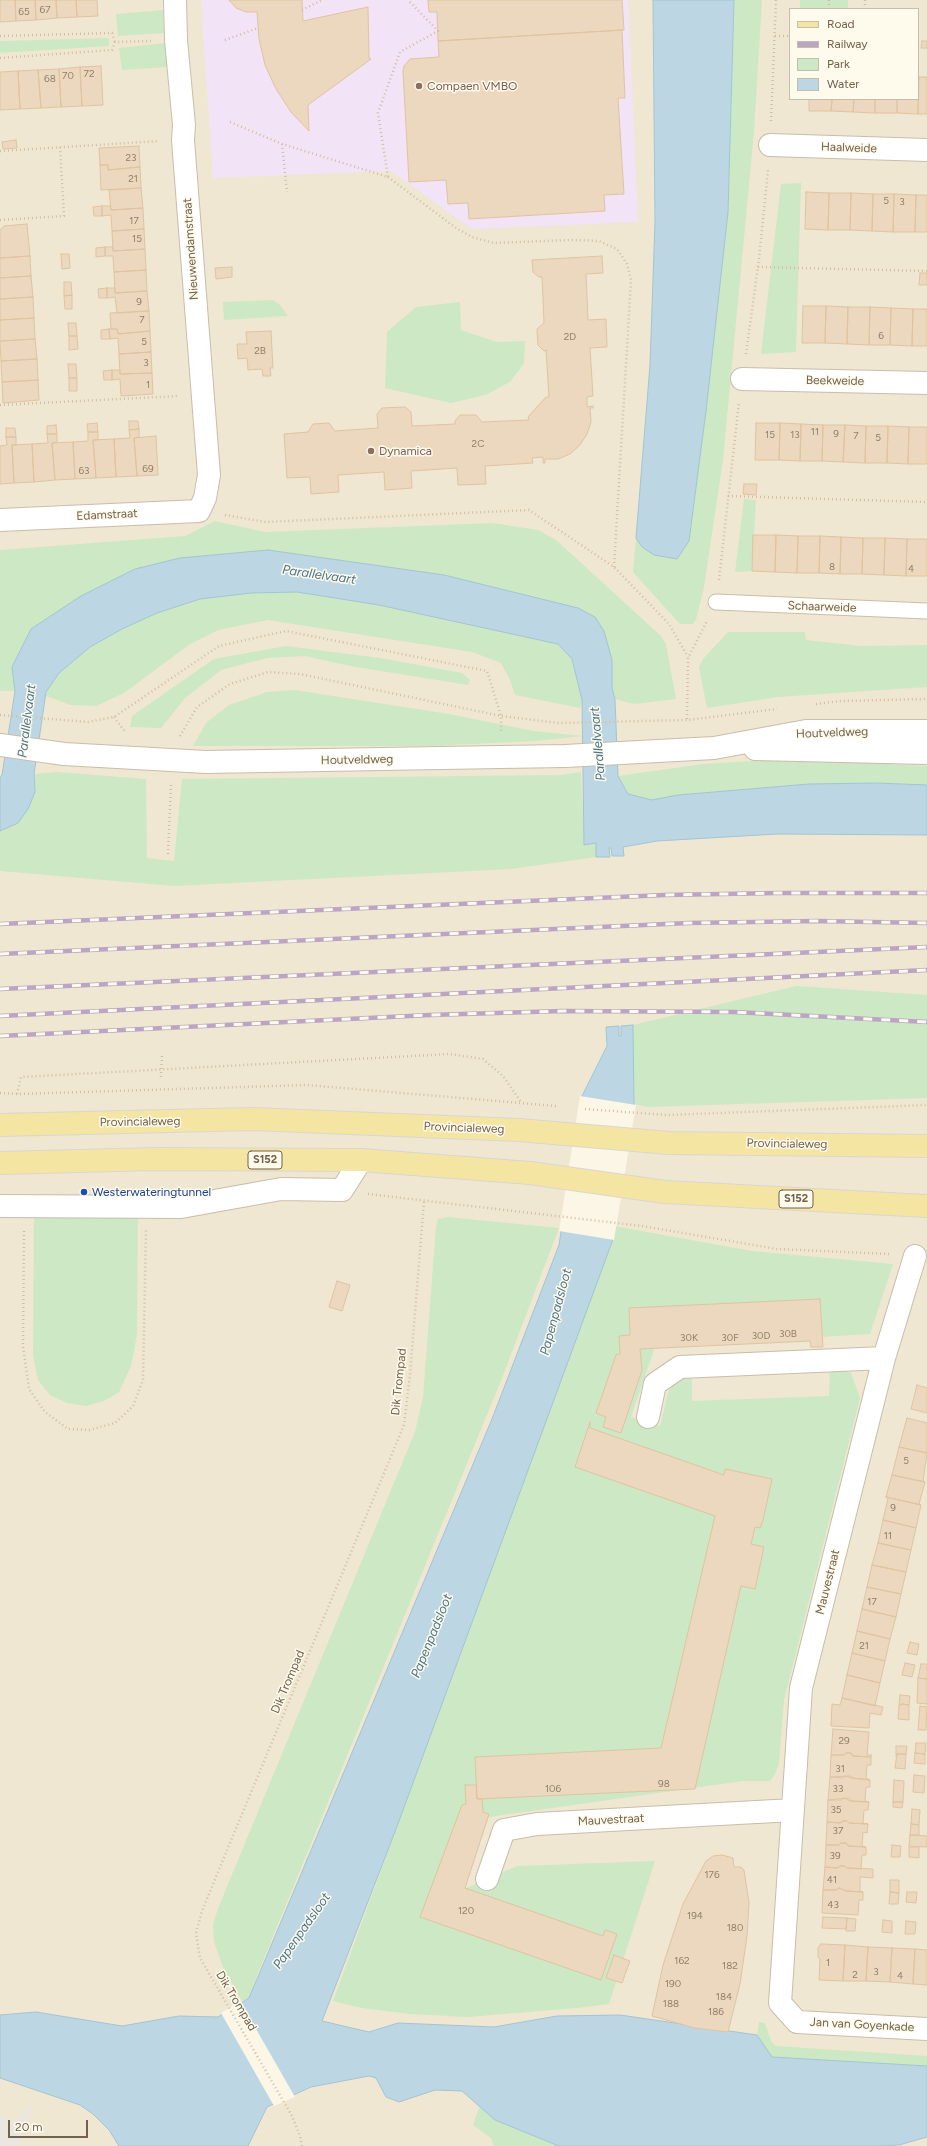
<!DOCTYPE html>
<style>
body{margin:0}
#map{position:relative;width:927px;height:2146px;overflow:hidden;background:#fbf6e6;font-family:Figtree,sans-serif}
canvas{display:block}
.legend{position:absolute;left:789px;top:8px;width:130px;height:92px;box-sizing:border-box;background:#fefaec;border:1px solid #c6bdac;margin:0;padding:5px 7px;list-style:none;font-size:12px;color:#72614d}
.legend li{display:flex;align-items:center;gap:8px;height:20px}
.legend b{width:20px;border:1px solid #c6bdac}
.scale{position:absolute;left:8px;top:2120px;width:80px;height:18px;box-sizing:border-box;border:2px solid #72614d;border-top:0;padding-left:5px;font-size:12px;line-height:14px;white-space:nowrap;color:#72614d;-webkit-text-stroke:3px #fefaec;paint-order:stroke}
</style>
<div id="map">
<canvas width="927" height="2146"></canvas>
<ul class="legend">
<li><b style="height:5px;background:#f5e5a3"></b>Road</li>
<li><b style="height:5px;background:#bba5c4"></b>Railway</li>
<li><b style="height:11px;background:#cde8c5"></b>Park</li>
<li><b style="height:11px;background:#bcd7e3"></b>Water</li>
</ul>
<div class="scale">20 m</div>
</div>
<script>
const context = document.querySelector('canvas').getContext('2d');
context.lineJoin = 'round';
function paint(path, color) { context.fillStyle = color; context.fill(path, 'evenodd'); }
const toPath = rows => new Path2D(rows.map(r => 'M' + r).join(''));
function strokePath(path, color, width, dash) { context.strokeStyle = color; context.lineWidth = width; context.lineCap = dash ? 'butt' : 'round'; context.setLineDash(dash || []); context.stroke(path); }
function drawText(font, color, halo, rows, align = 'center') {
  context.font = font + ' Figtree,sans-serif'; context.lineWidth = 3; context.setLineDash([]); context.textBaseline = 'middle'; context.strokeStyle = halo; context.fillStyle = color; for (const [text, x, y, turn = 0] of rows) {
    context.save(); context.translate(x, y); context.rotate((+turn || 0) * Math.PI / 180); context.textAlign = isNaN(turn) ? turn : align; if (halo) context.strokeText(text, 0, 0); context.fillText(text, 0, 0); context.restore();
  }
}
paint(toPath([
 [0,0,927,0,927,2146,0,2146],
 [790,9,918,9,918,99,790,99]
]), '#efe7d2');
paint(toPath([
 [33,2105,20,2146,0,2146,0,2115,14,2122]
]), '#ebe7e0');
paint(toPath([
 [201,0,628,0,638,222,472,229,391,171,213,178]
]), '#f3e3f7');
paint(toPath([
 [734,0,762,0,754,132,723,460,704,587,696,619,693,624,680,624,633,572,636,538,642,547,689,541,706,411,728,212],
 [800,0,848,0,848,9,800,9],
 [163,10,164,33,118,36,116,14],
 [109,38,109,46,0,53,0,41],
 [166,43,168,67,122,70,119,48],
 [801,183,796,352,761,354,781,184],
 [273,300,280,305,288,316,224,320,223,302],
 [460,302,461,330,497,342,525,341,524,363,510,382,485,395,451,403,385,388,387,332,416,307],
 [744,499,756,500,752,571,735,572],
 [215,521,265,532,492,523,538,530,556,540,661,636,666,644,676,699,634,704,615,699,612,688,612,660,530,596,444,575,268,550,180,558,135,569,81,596,31,629,12,667,15,691,0,691,0,550,185,536],
 [297,592,379,605,558,644,572,659,582,700,580,708,515,695,510,680,501,663,472,652,268,620,218,630,190,644,124,693,96,706,71,705,46,696,46,692,59,673,90,647,122,629,157,613,200,599,251,593],
 [728,632,805,632,806,640,861,646,927,645,927,687,778,697,707,708,699,667,703,659],
 [286,646,380,658,462,673,470,680,468,685,350,666,305,656,267,658,221,670,185,698,161,728,130,727,132,716,214,659],
 [295,690,449,714,534,731,583,736,535,741,432,746,193,746,206,723,229,705,267,692],
 [788,759,927,766,927,785,876,783,809,784,678,795,652,801,628,794,618,776,703,764],
 [57,772,146,779,147,858,174,861,182,779,562,775,581,772,584,844,596,843,596,857,511,869,174,886,0,871,0,831,35,792,34,774],
 [796,986,927,995,927,1098,648,1107,634,1104,633,1025],
 [138,1208,137,1335,131,1366,119,1392,104,1401,86,1406,67,1403,50,1395,38,1380,33,1355,34,1209],
 [447,1217,559,1228,502,1378,258,1973,249,1998,242,2001,224,1970,214,1942,213,1924,219,1906,415,1432,423,1397,436,1227,438,1219],
 [614,1226,752,1251,893,1264,870,1334,655,1347,631,1417,660,1426,672,1378,692,1376,692,1401,829,1396,830,1367,851,1373,860,1398,784,1700,779,1763,775,1774,770,1781,743,1781,489,1817,464,1889,517,1866,655,1861,609,2004,577,2008,468,2017,410,2014,362,2008,333,2001,612,1242],
 [759,2022,765,2023,771,2041,776,2046,927,2056,927,2066,771,2057,757,2035],
 [480,2105,495,2120,559,2146,494,2146,491,2138,473,2125]
]), '#cde8c5');
const water = toPath([
 [653,0,734,0,728,212,706,411,689,541,677,559,654,555,642,547,636,538,650,365,655,222,653,0],
 [268,550,444,575,578,608,595,617,604,631,612,660,612,688,615,699,618,776,628,794,652,800,678,795,809,784,876,783,927,785,927,835,777,834,657,841,623,847,624,856,612,856,611,848,609,848,610,857,596,857,596,843,584,845,582,700,572,659,558,644,379,605,297,592,251,593,200,599,157,613,122,629,90,647,59,673,46,692,34,774,35,792,28,809,18,823,0,831,0,777,2,775,15,691,12,667,31,629,81,596,135,569,180,558,268,550],
 [633,1025,634,1104,612,1242,396,1829,322,2021,369,2032,398,2023,494,2027,557,2016,620,2015,757,2035,772,2057,927,2066,927,2137,899,2145,877,2146,559,2146,495,2120,462,2091,435,2090,399,2102,386,2097,376,2078,369,2076,311,2087,267,2107,248,2146,119,2146,109,2130,93,2114,80,2105,0,2078,0,2015,36,2012,122,2026,179,2016,218,2017,249,1998,492,1419,559,1245,582,1096,607,1046,606,1027,619,1026,619,1036,621,1036,621,1026,633,1025]
]);
paint(water, '#bcd7e3');
strokePath(water, '#a3c4d4', 1);
paint(toPath([
 [580,1096,636,1105,614,1240,559,1231],
 [240,2001,295,2097,274,2106,221,2013]
]), '#fbf6e6');
const building = toPath([
 [0,0,15,0,16,21,0,22,0,0],
 [15,0,35,0,36,20,16,21,15,0],
 [35,0,56,0,57,18,36,20,35,0],
 [56,0,76,0,77,17,57,18,56,0],
 [76,0,97,0,98,16,77,17,76,0],
 [229,0,302,0,303,21,368,7,369,58,371,59,308,105,309,131,291,112,276,89,265,65,259,39,257,12,246,12,236,8,229,0],
 [428,0,622,0,624,30,438,41,437,12,429,12,428,0],
 [622,30,625,98,618,98,624,194,604,195,605,211,469,219,468,203,448,204,446,180,409,182,403,71,404,66,410,59,439,57,438,41,622,30],
 [922,41,927,41,927,48,921,48,922,41],
 [101,66,103,105,82,106,80,67,101,66],
 [80,67,82,106,61,107,59,69,80,67],
 [59,69,61,107,41,108,38,70,59,69],
 [38,70,41,108,20,109,18,71,38,70],
 [18,71,20,109,0,110,0,72,18,71],
 [918,77,918,114,897,113,897,99,918,99,918,77],
 [919,77,927,77,927,114,918,114,919,77],
 [809,99,832,99,831,111,809,111,809,99],
 [832,99,854,99,853,112,831,111,832,99],
 [854,99,875,99,875,113,853,112,854,99],
 [875,99,897,99,897,113,875,113,875,99],
 [16,140,17,148,3,149,2,142,16,140],
 [139,146,140,167,108,170,108,165,100,165,99,148,139,146],
 [100,165,108,165,108,170,140,167,141,188,101,190,100,165],
 [141,188,143,208,111,210,109,190,141,188],
 [806,192,829,193,828,230,805,229,806,192],
 [829,193,851,193,850,230,828,230,829,193],
 [851,193,873,194,872,231,850,230,851,193],
 [873,194,894,194,893,232,872,231,873,194],
 [894,194,916,195,915,232,893,232,894,194],
 [916,195,927,195,927,232,915,232,916,195],
 [102,206,102,216,94,216,93,207,102,206],
 [102,206,110,206,111,210,143,208,144,229,112,231,111,215,102,216,102,206],
 [27,224,30,256,0,258,0,230,4,226,27,224],
 [144,229,145,249,113,251,112,231,144,229],
 [105,247,105,256,96,257,96,248,105,247],
 [105,247,113,247,113,251,145,249,146,270,114,272,113,256,105,256,105,247],
 [61,254,69,254,70,268,62,269,61,254],
 [30,256,31,276,0,278,0,258,30,256],
 [602,256,603,273,586,274,588,320,606,319,607,347,590,348,593,396,587,397,587,407,593,406,593,408,590,408,591,422,587,434,580,445,570,454,558,459,545,459,545,463,543,463,543,457,532,458,533,463,485,466,486,484,458,485,457,468,411,471,412,488,385,490,384,472,338,475,339,492,311,494,310,477,287,478,284,434,308,432,313,424,329,423,335,431,378,428,377,414,382,408,405,407,411,412,412,426,455,424,455,421,460,415,476,415,482,422,529,420,528,417,546,397,549,397,546,350,544,351,538,345,537,329,544,323,542,277,539,277,533,272,532,260,602,256],
 [232,267,232,277,216,279,215,268,232,267],
 [146,270,147,291,115,293,114,272,146,270],
 [920,273,927,273,927,285,919,285,920,273],
 [31,276,33,297,0,299,0,278,31,276],
 [64,282,71,282,72,295,64,296,64,282],
 [107,288,107,298,99,298,98,289,107,288],
 [107,288,115,288,115,293,147,291,149,311,117,313,115,297,107,298,107,288],
 [72,295,72,309,65,309,64,296,72,295],
 [33,297,34,318,0,320,0,299,33,297],
 [803,306,826,306,825,343,802,343,803,306],
 [826,306,848,307,847,344,825,343,826,306],
 [848,307,870,307,869,345,847,344,848,307],
 [870,307,891,308,890,345,869,345,870,307],
 [891,308,913,309,912,346,890,345,891,308],
 [913,309,927,309,927,346,912,346,913,309],
 [149,311,150,331,118,334,117,329,111,329,110,313,149,311],
 [34,318,35,339,0,341,0,320,34,318],
 [68,323,76,323,77,336,69,336,68,323],
 [109,329,110,339,101,339,101,330,109,329],
 [109,329,117,329,118,334,150,331,151,352,119,354,118,338,110,339,109,329],
 [271,331,273,368,270,368,271,376,263,376,262,369,248,370,247,358,238,359,237,344,247,344,246,332,271,331],
 [69,336,77,336,78,349,69,350,69,336],
 [35,339,37,359,1,361,0,341,35,339],
 [151,352,152,373,120,374,119,354,151,352],
 [37,359,38,380,2,382,1,361,37,359],
 [68,364,76,364,77,378,69,378,68,364],
 [112,370,112,380,104,380,103,371,112,370],
 [112,370,120,370,120,374,152,373,153,394,121,396,120,379,112,380,112,370],
 [69,378,77,378,77,391,69,391,69,378],
 [38,380,39,400,3,403,2,382,38,380],
 [129,421,138,421,139,429,129,430,129,421],
 [97,423,98,432,88,432,87,424,97,423],
 [756,423,780,423,779,460,755,460,756,423],
 [780,423,801,424,800,461,779,460,780,423],
 [801,424,823,425,822,461,800,461,801,424],
 [56,425,57,434,47,434,47,426,56,425],
 [823,425,845,425,843,462,822,461,823,425],
 [845,425,866,426,865,463,843,462,845,425],
 [866,426,888,426,887,463,865,463,866,426],
 [888,426,909,427,908,464,887,463,888,426],
 [909,427,927,427,927,464,908,464,909,427],
 [6,428,15,428,16,437,6,437,6,428],
 [139,429,139,437,134,438,137,476,116,477,114,439,130,438,129,430,139,429],
 [88,432,98,432,98,440,93,440,96,478,75,479,73,442,88,441,88,432],
 [47,434,57,434,57,442,52,443,55,480,34,482,32,444,48,443,47,434],
 [156,436,158,475,137,476,134,438,156,436],
 [6,437,16,437,16,445,12,445,14,483,0,484,0,446,7,445,6,437],
 [114,439,116,477,96,478,93,440,114,439],
 [73,442,75,479,55,480,52,443,73,442],
 [32,444,34,482,14,483,12,445,32,444],
 [744,484,757,484,756,495,743,494,744,484],
 [753,535,776,535,775,572,752,571,753,535],
 [776,535,798,536,797,573,775,572,776,535],
 [798,536,820,536,819,573,797,573,798,536],
 [820,536,841,537,840,574,819,573,820,536],
 [841,537,863,538,862,574,840,574,841,537],
 [863,538,885,538,884,575,862,574,863,538],
 [885,538,907,539,906,576,884,575,885,538],
 [907,539,927,539,927,576,906,576,907,539],
 [337,1281,350,1285,342,1311,329,1307,337,1281],
 [820,1299,823,1347,811,1347,810,1341,640,1349,642,1370,621,1433,603,1427,606,1417,596,1413,616,1355,620,1354,619,1336,630,1335,629,1308,820,1299],
 [917,1385,927,1388,927,1413,911,1409,917,1385],
 [907,1418,927,1423,927,1453,899,1447,907,1418],
 [590,1422,590,1428,724,1475,725,1469,772,1479,763,1520,760,1528,755,1527,751,1544,764,1547,755,1589,741,1586,695,1789,477,1799,475,1757,661,1748,715,1516,575,1467,590,1422],
 [899,1447,927,1453,923,1481,925,1482,892,1475,899,1447],
 [892,1475,925,1482,919,1504,921,1505,886,1497,892,1475],
 [886,1497,921,1505,916,1528,883,1520,888,1498,886,1497],
 [883,1520,916,1528,911,1550,878,1543,883,1520],
 [878,1543,911,1550,906,1572,872,1565,878,1543],
 [872,1565,906,1572,901,1594,867,1587,872,1565],
 [867,1587,901,1594,896,1617,862,1609,867,1587],
 [862,1609,896,1617,890,1639,857,1631,862,1609],
 [857,1631,890,1639,885,1661,852,1653,857,1631],
 [910,1642,919,1644,917,1655,907,1653,910,1642],
 [852,1653,885,1661,880,1683,847,1675,852,1653],
 [905,1663,915,1665,912,1677,902,1675,905,1663],
 [921,1664,927,1664,927,1679,918,1678,921,1664],
 [847,1675,880,1683,875,1706,842,1698,847,1675],
 [918,1678,927,1679,927,1704,917,1703,918,1678],
 [900,1695,910,1696,909,1705,902,1704,899,1706,900,1695],
 [842,1698,883,1707,881,1715,870,1713,869,1728,831,1726,832,1704,840,1705,842,1698],
 [902,1704,909,1705,909,1720,898,1719,899,1706,902,1704],
 [920,1706,927,1707,926,1730,918,1730,920,1706],
 [833,1729,869,1732,867,1755,872,1755,871,1757,853,1756,851,1753,846,1753,844,1755,831,1755,833,1729],
 [916,1743,926,1743,925,1754,915,1753,916,1743],
 [896,1746,907,1746,906,1754,897,1754,896,1757,896,1746],
 [846,1753,851,1753,853,1756,871,1757,871,1765,867,1765,866,1778,870,1780,852,1778,850,1776,830,1777,831,1755,844,1755,846,1753],
 [915,1753,925,1754,925,1764,914,1763,915,1753],
 [897,1754,906,1754,905,1769,895,1768,897,1754],
 [914,1775,925,1776,924,1793,913,1792,914,1775],
 [845,1776,852,1778,870,1780,870,1787,866,1787,865,1801,869,1802,851,1801,849,1798,828,1800,830,1777,843,1778,845,1776],
 [894,1780,904,1781,903,1802,893,1802,894,1780],
 [465,1785,476,1785,477,1799,482,1799,483,1812,489,1814,465,1888,603,1936,605,1930,617,1934,601,1980,420,1917,462,1805,466,1804,465,1785],
 [844,1798,851,1801,869,1802,868,1810,864,1810,863,1823,868,1824,849,1823,847,1821,843,1821,840,1823,827,1822,828,1800,841,1800,844,1798],
 [893,1802,903,1802,902,1808,893,1807,893,1802],
 [912,1809,920,1810,919,1825,911,1824,912,1809],
 [843,1821,847,1821,849,1823,868,1824,867,1833,863,1832,862,1846,866,1847,848,1846,846,1843,841,1843,839,1845,826,1845,827,1822,840,1823,843,1821],
 [911,1824,919,1825,919,1835,910,1835,911,1824],
 [910,1835,927,1836,927,1847,909,1846,910,1835],
 [841,1843,846,1843,848,1846,866,1847,866,1855,862,1855,861,1869,847,1868,845,1866,840,1866,838,1868,825,1867,826,1845,839,1845,841,1843],
 [892,1845,901,1846,900,1857,891,1857,892,1845],
 [909,1847,919,1847,919,1858,909,1857,909,1847],
 [722,1855,733,1858,734,1867,741,1867,744,1870,749,1903,747,1936,740,1984,728,2032,695,2028,652,2016,663,1965,683,1904,706,1861,713,1856,722,1855],
 [840,1866,845,1866,847,1868,873,1869,873,1878,860,1877,860,1891,863,1892,846,1891,839,1888,836,1890,823,1890,825,1867,838,1868,840,1866],
 [890,1880,899,1880,899,1893,890,1892,890,1880],
 [839,1888,846,1891,863,1892,863,1900,859,1900,858,1915,822,1913,823,1890,836,1890,839,1888],
 [890,1892,899,1893,898,1904,889,1904,890,1892],
 [907,1892,917,1892,916,1903,906,1902,907,1892],
 [823,1917,847,1918,846,1929,822,1928,823,1917],
 [847,1918,856,1919,855,1931,846,1931,847,1918],
 [883,1920,892,1921,892,1933,882,1932,883,1920],
 [906,1921,916,1922,915,1934,905,1934,906,1921],
 [821,1944,845,1945,843,1981,819,1980,820,1959,818,1957,818,1948,821,1944],
 [845,1945,868,1947,866,1981,843,1981,845,1945],
 [868,1947,892,1948,890,1982,866,1981,868,1947],
 [892,1948,915,1949,913,1984,890,1982,892,1948],
 [915,1949,927,1950,927,1985,913,1984,915,1949],
 [614,1955,630,1961,622,1983,606,1978,614,1955]
]);
paint(building, '#ecd8be');
strokePath(building, '#e0c4a1', 1);
const service = toPath([
 [716,602,927,611]
]);
const minor = toPath([
 [770,145,927,150],
 [742,379,927,383],
 [0,520,199,511,205,498,209,475,183,140,184,125,176,40,175,0],
 [0,1206,181,1207,281,1189,342,1190,361,1160],
 [915,1256,884,1358,801,1688,780,2003,797,2022,927,2029],
 [648,1417,655,1384,680,1367,884,1358],
 [487,1879,504,1830,537,1824,793,1810]
]);
const tertiary = toPath([
 [0,745,64,754,206,762,501,757,565,756,714,748,806,731,927,731],
 [755,749,927,753]
]);
const primary = toPath([
 [0,1125,253,1119,519,1130,669,1143,927,1146],
 [0,1163,157,1159,361,1160,530,1173,665,1192,927,1206]
]);
strokePath(service, '#c9bdab', 17);
strokePath(minor, '#c9bdab', 24);
strokePath(tertiary, '#c9bdab', 24);
strokePath(primary, '#dad6d1', 24);
strokePath(toPath([
 [829,9,829,0],
 [865,9,865,0],
 [302,10,322,0],
 [0,36,112,33,115,42],
 [775,36,790,36],
 [225,40,258,28],
 [0,58,112,50,115,42,151,41],
 [771,121,776,0],
 [230,122,282,144,388,177,378,113,400,52,438,31,408,0],
 [282,144,287,192],
 [0,151,159,141],
 [388,177,456,228,472,237,494,243,572,240,599,241,617,249,627,264,631,280,614,567],
 [0,220,64,216,60,147],
 [758,267,927,271],
 [746,354,759,259,768,170],
 [0,405,179,396],
 [728,496,927,502],
 [225,515,266,522,529,510,614,567,669,624,688,657],
 [719,580,739,402],
 [816,704,841,701,927,699],
 [0,715,88,722,114,717,219,646,286,631,487,671,501,716,501,733],
 [114,717,126,733],
 [687,719,688,658,707,621],
 [180,736,197,707,230,684,268,672,300,674,501,716,559,723,687,720,777,709],
 [168,854,171,784],
 [161,1077,162,1055],
 [0,1093,17,1094,307,1085,556,1106],
 [17,1094,21,1077,449,1054,483,1059,503,1076,521,1102],
 [585,1109,667,1115,927,1105],
 [368,1194,642,1226,777,1249,889,1254],
 [24,1231,23,1346,29,1389,45,1412,68,1429,89,1430,115,1423,133,1406,143,1380,146,1230],
 [302,2146,300,2136,292,2116,200,1958,196,1933,202,1911,225,1855,404,1425,410,1375,424,1201]
]), '#d3bea3', 2.5, [1, 3]);
strokePath(service, '#fff', 15);
strokePath(minor, '#fff', 22);
strokePath(tertiary, '#fff', 22);
strokePath(primary, '#f5e5a3', 22);
const rail = toPath([
 [0,924,665,895,778,893,927,893],
 [0,954,689,923,817,921,927,923],
 [0,989,927,947],
 [0,1016,927,970],
 [0,1036,430,1015,563,1011,734,1012,927,1022]
]);
strokePath(rail, '#bba5c4', 4.5);
strokePath(rail, '#fefaec', 3, [9]);
for (const [x, y, r, color] of [
 [419,86,4,"#8d6e63"],
 [371,451,4,"#8d6e63"],
 [84,1192,4,"#1a4fb4"]
]) { const dot = new Path2D(); dot.arc(x, y, r, 0, 2 * Math.PI); context.fillStyle = color; context.fill(dot); strokePath(dot, '#fefaec', 1.5); }
drawText('10px', '#907f69', null, [
 ["67",45,10],
 ["65",24,12],
 ["72",89,74],
 ["70",68,76],
 ["68",50,79],
 ["23",131,158],
 ["21",133,179],
 ["5",886,201],
 ["3",902,202],
 ["17",134,221],
 ["15",137,239],
 ["9",139,302],
 ["7",142,320],
 ["6",881,336],
 ["2D",570,337],
 ["5",144,342],
 ["2B",260,351],
 ["3",146,363],
 ["1",148,385],
 ["11",815,432],
 ["9",836,434],
 ["15",770,435],
 ["13",795,435],
 ["7",856,436],
 ["5",878,438],
 ["2C",478,444],
 ["69",148,469],
 ["63",84,471],
 ["8",832,567],
 ["4",911,569],
 ["30B",788,1334],
 ["30D",761,1336],
 ["30K",689,1338],
 ["30F",730,1338],
 ["5",906,1461],
 ["9",893,1508],
 ["11",888,1536],
 ["17",872,1602],
 ["21",864,1646],
 ["29",844,1741],
 ["31",840,1769],
 ["98",664,1784],
 ["106",553,1789],
 ["33",838,1789],
 ["35",836,1810],
 ["37",838,1831],
 ["39",835,1856],
 ["176",712,1875],
 ["41",832,1880],
 ["43",833,1905],
 ["120",466,1911],
 ["194",695,1916],
 ["180",735,1928],
 ["162",682,1961],
 ["1",828,1963],
 ["182",730,1966],
 ["3",876,1972],
 ["2",855,1975],
 ["4",900,1976],
 ["190",673,1984],
 ["184",724,1997],
 ["188",671,2004],
 ["186",716,2012]
]);
for (const [x, y, w] of [
 [265,1160,34],
 [796,1199,34]
]) { const box = new Path2D(); box.roundRect(x - w / 2, y - 9, w, 18, 3); context.fillStyle = '#fefaec'; context.fill(box); strokePath(box, '#72614d', 1); }
drawText('bold 11px', '#72614d', null, [
 ["S152",265,1160],
 ["S152",796,1199]
]);
drawText('12px', '#785e54', '#fefaec', [
 ["Compaen VMBO",427,86],
 ["Dynamica",379,451]
], 'left');
drawText('12px', '#72614d', '#fefaec', [
 ["Haalweide",849,148,2],
 ["Nieuwendamstraat",191,249,-94],
 ["Beekweide",835,381,1],
 ["Edamstraat",107,515,-3],
 ["Schaarweide",822,607,2],
 ["Houtveldweg",832,733,-2],
 ["Houtveldweg",357,760,-1],
 ["Provincialeweg",140,1122,-1],
 ["Provincialeweg",464,1128,2],
 ["Provincialeweg",787,1144,1],
 ["Dik Trompad",399,1382,-84],
 ["Mauvestraat",828,1582,-76],
 ["Dik Trompad",288,1682,-67],
 ["Mauvestraat",611,1820,-3],
 ["Dik Trompad",236,2001,59],
 ["Jan van Goyenkade",862,2025,3]
]);
drawText('12px', '#164399', '#fefaec', [
 ["Westerwateringtunnel",92,1192]
], 'left');
drawText('italic 13px', '#4b758b', '#fefaec', [
 ["Parallelvaart",319,575,8],
 ["Parallelvaart",27,721,-83],
 ["Parallelvaart",598,744,-95],
 ["Papenpadsloot",556,1312,-75],
 ["Papenpadsloot",432,1636,-68],
 ["Papenpadsloot",302,1931,-55]
]);
</script>
